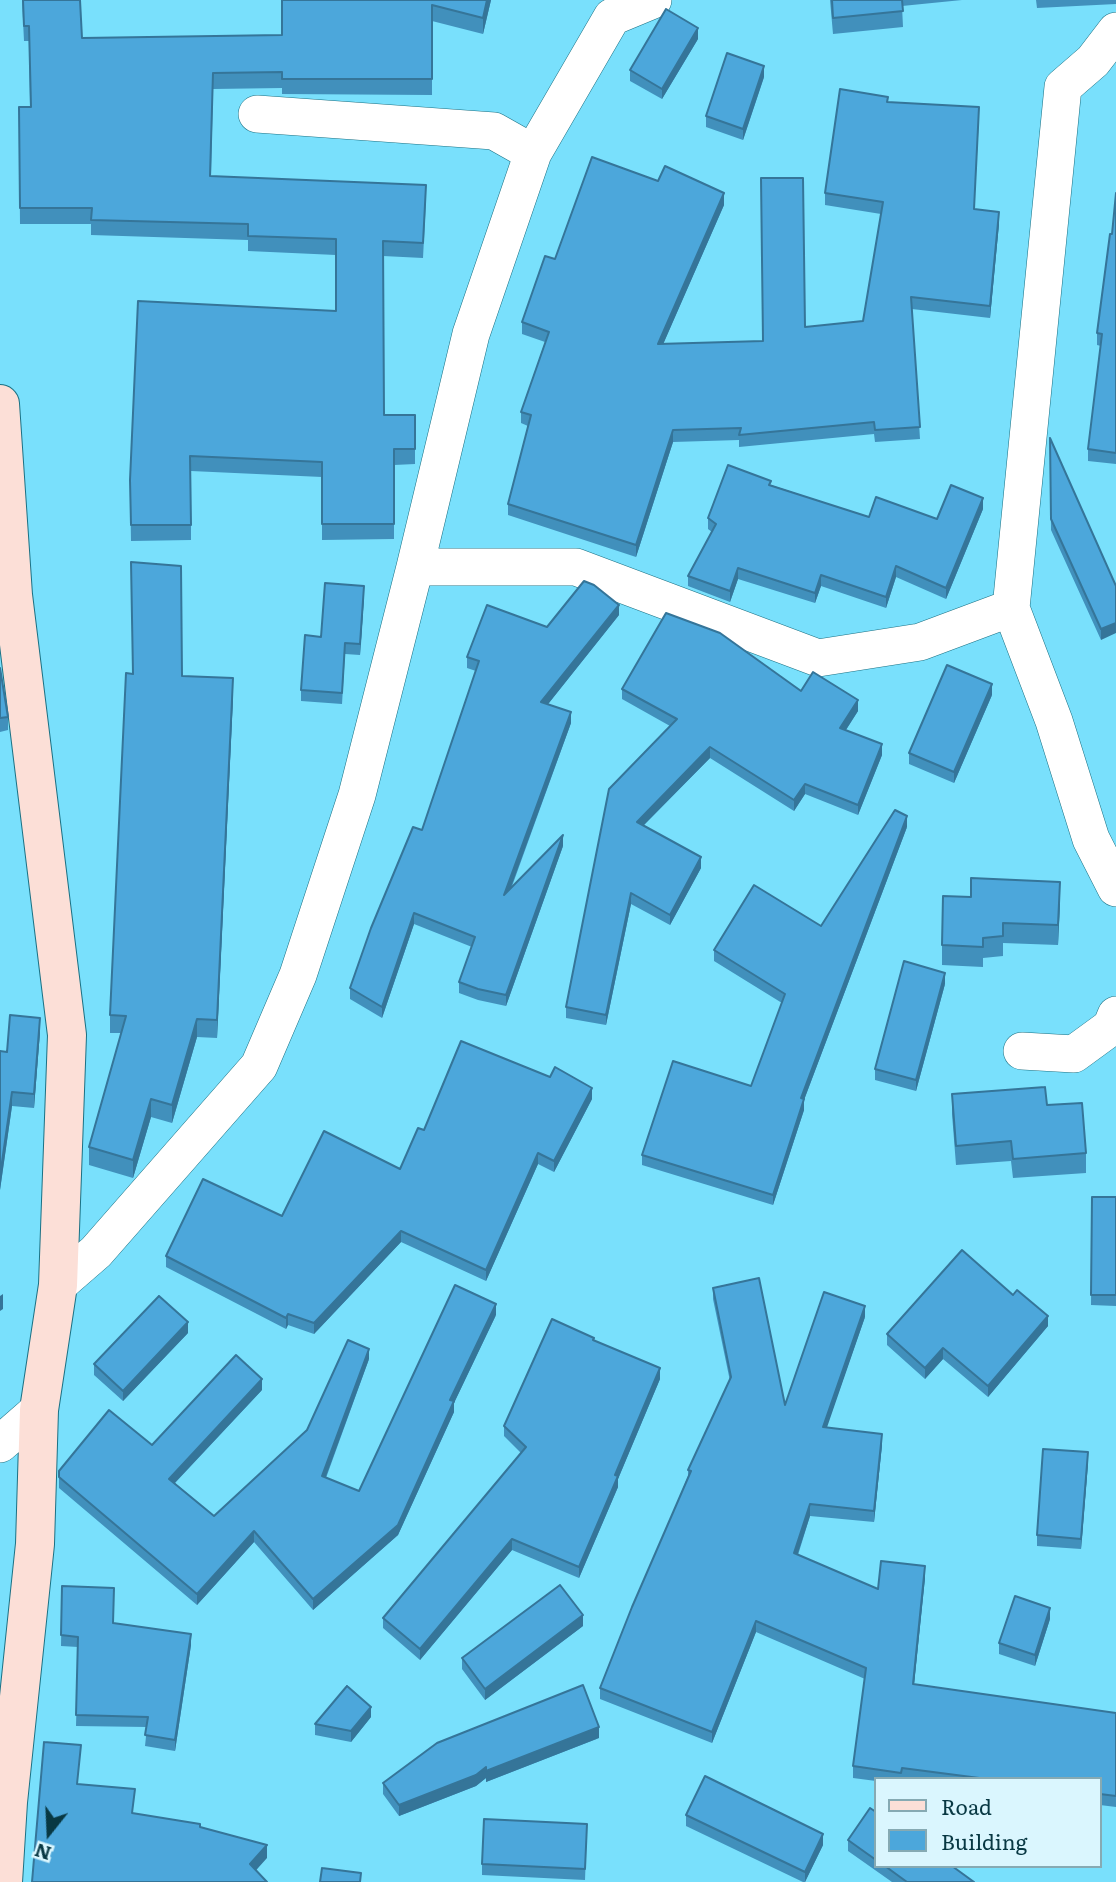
<!DOCTYPE html>
<style>
body{margin:0}
#map{position:relative;width:1116px;height:1882px;overflow:hidden;background:#79e0fc;font-family:Literata,serif}
canvas{display:block}
.legend{position:absolute;left:874px;top:1777px;width:228px;height:91px;box-sizing:border-box;background:#daf6fe;border:2px solid #86aab3;margin:0;padding:9px 12px;list-style:none;font-size:21px;color:#083843}
.legend li{display:flex;align-items:center;gap:14px;height:35px}
.legend b{width:35px;border:2px solid #86aab3}
.north{position:absolute;left:14px;top:1798px;width:70px;height:70px;-webkit-text-stroke:5px #daf6fe;paint-order:stroke;rotate:198deg;font-size:19px;font-weight:700;line-height:28px;text-align:center;color:#083843}
.north::after{content:'';display:block;margin:auto;width:24px;height:32px;background:#083843;clip-path:polygon(50% 0,100% 100%,50% 72%,0 100%)}
</style>
<div id="map">
<canvas width="1116" height="1882"></canvas>
<ul class="legend">
<li><b style="height:9px;background:#fcdfd7"></b>Road</li>
<li><b style="height:19px;background:#4ca7db"></b>Building</li>
</ul>
<div class="north">N</div>
</div>
<script>
const context = document.querySelector('canvas').getContext('2d');
context.lineJoin = 'round';
const toPath = rows => new Path2D(rows.map(r => 'M' + r).join(''));
function strokePath(path, color, width, dash) { context.strokeStyle = color; context.lineWidth = width; context.lineCap = dash ? 'butt' : 'round'; context.setLineDash(dash || []); context.stroke(path); }
function paint(path, color) { context.fillStyle = color; context.fill(path, 'evenodd'); }
const street = toPath([
 [1116,31,1093,61,1063,87,1011,608,1054,721,1091,839,1116,888],
 [257,114,494,131,533,153],
 [415,567,576,567,818,658,920,642,1011,608],
 [1022,1051,1074,1054,1111,1027,1116,1015],
 [58,1285,96,1252,259,1066,298,975,357,795,415,567,471,334,533,153,612,17,653,0],
 [0,1444,39,1410]
]);
const secondary = toPath([
 [0,404,13,595,67,1035,58,1285,39,1410,35,1544,8,1802,3,1882]
]);
strokePath(street, '#1b7184', 38);
strokePath(secondary, '#1b7184', 40);
strokePath(street, '#fff', 37);
strokePath(secondary, '#fcdfd7', 38);
paint(toPath([
 [22,0,80,0,82,38,282,35,282,0,491,0,483,34,432,21,432,95,282,94,282,88,213,89,211,176,426,200,423,258,383,256,384,415,415,415,415,464,394,465,394,539,322,540,322,477,191,471,191,540,131,541,130,480,336,311,336,255,248,251,248,240,91,235,91,224,20,224,19,107,30,107,29,41,24,41],
 [830,0,962,0,902,6,903,27,833,34],
 [1036,0,1116,0,1116,4,1037,8],
 [698,39,662,99,630,81,630,70],
 [764,77,743,140,706,127,706,116],
 [888,102,979,119,974,209,999,224,990,318,912,309,920,439,875,442,874,434,739,447,739,440,673,442,636,557,508,515,508,504,528,426,521,423,521,412,545,342,522,334,522,322,555,259,658,181,724,205,663,344,763,341,805,327,863,321,881,214,825,205,825,193],
 [1116,193,1116,464,1088,461,1088,449,1101,346,1097,345,1097,333,1112,234],
 [1050,438,1116,586,1101,640,1051,530],
 [771,485,869,517,937,519,983,509,946,599,896,577,886,608,821,586,815,603,738,579,730,602,688,586,688,576,712,532,708,529,708,518],
 [364,597,360,655,345,654,342,704,301,701,301,690,321,637],
 [619,615,548,704,571,723,511,889,563,846,506,1006,478,1000,459,993,459,982,472,947,414,924,382,1018,350,999,350,988,422,830,476,671,467,668,467,657,547,627],
 [0,668,8,717,8,730,0,732],
 [182,676,233,697,217,1038,197,1037,172,1123,151,1117,133,1178,89,1165,89,1147,121,1033,110,1033,110,1015],
 [622,689,801,691,858,711,846,730,882,755,858,815,805,794,794,811,710,758,644,825,701,868,670,925,631,904,606,1025,566,1018,566,1007,670,726,622,699],
 [992,695,954,783,909,764,909,753],
 [907,827,804,1100,804,1110,773,1205,642,1165,642,1155,751,1086,782,1003,714,961,714,950,821,926],
 [1060,901,1058,945,1003,943,1003,956,983,958,983,967,942,965,942,945],
 [945,984,916,1091,875,1080,875,1069],
 [40,1032,34,1108,12,1106,0,1190,0,1051,7,1052],
 [952,1094,1047,1105,1086,1153,1086,1173,1013,1178,1011,1161,956,1165,952,1114],
 [592,1099,554,1172,538,1164,486,1281,401,1242,314,1334,288,1325,286,1329,166,1267,166,1256,282,1216,400,1169,424,1130],
 [1092,1197,1116,1197,1116,1306,1091,1305],
 [713,1288,785,1405,865,1317,826,1428,882,1445,874,1522,810,1516,798,1555,878,1589,925,1578,914,1684,1116,1713,1116,1807,1100,1805,1100,1779,876,1779,876,1781,853,1778,853,1766,865,1679,756,1632,712,1743,600,1699,600,1688,688,1476,688,1470,730,1381,713,1299],
 [496,1315,454,1403,454,1412,398,1535,313,1610,254,1542,197,1605,59,1488,59,1471,152,1445,262,1390,175,1483,214,1516,307,1430,369,1359,326,1478,359,1491],
 [1048,1326,988,1397,943,1359,925,1379,887,1345,887,1334],
 [188,1333,123,1401,94,1375,94,1364],
 [594,1341,660,1379,618,1479,618,1487,579,1578,512,1550,420,1660,383,1628,383,1618,521,1453,504,1436,504,1426],
 [1088,1463,1081,1549,1037,1546,1037,1535],
 [62,1586,114,1623,191,1645,175,1751,145,1746,147,1727,76,1726,78,1647,61,1646],
 [1050,1619,1035,1666,999,1654,999,1643],
 [583,1626,485,1700,462,1669,462,1658],
 [371,1717,351,1742,315,1735,315,1724],
 [599,1738,486,1782,486,1778,476,1786,399,1816,383,1794,383,1783],
 [876,1812,876,1866,952,1866,974,1882,892,1882,848,1851,848,1840],
 [686,1815,823,1845,805,1882,803,1882,686,1826],
 [587,1824,585,1880,482,1875,482,1864]
]), '#4190bc');
paint(toPath([
 [487,0,491,0,483,34,483,18],
 [698,28,698,39,662,99,662,89],
 [764,66,764,77,743,140,743,129],
 [724,193,724,205,658,356,658,344],
 [999,212,999,224,990,318,990,306],
 [673,430,673,442,636,557,636,545],
 [983,498,983,509,946,599,946,588],
 [896,566,896,577,886,608,886,597],
 [738,568,738,579,730,602,730,591],
 [821,575,821,586,815,603,815,593],
 [364,586,364,597,360,655,360,644],
 [619,605,619,615,541,713,541,702],
 [1116,623,1116,633,1101,640,1101,629],
 [233,678,233,697,217,1038,217,1020],
 [992,684,992,695,954,783,954,772],
 [858,700,858,711,840,739,840,728],
 [571,712,571,723,504,906,504,895],
 [882,744,882,755,858,815,858,805],
 [710,747,710,758,637,832,637,822],
 [805,784,805,794,794,811,794,800],
 [907,816,907,827,804,1100,804,1110,773,1205,773,1195,801,1098],
 [563,835,563,846,506,1006,506,995],
 [701,857,701,868,670,925,670,915],
 [1060,882,1060,901,1058,945,1058,925],
 [631,893,631,904,606,1025,606,1015],
 [414,913,414,924,382,1018,382,1007],
 [945,973,945,984,916,1091,916,1080],
 [40,1018,40,1032,34,1108,34,1094],
 [197,1019,197,1037,172,1123,172,1105],
 [592,1088,592,1099,554,1172,554,1161],
 [12,1092,12,1106,0,1190,0,1176],
 [151,1099,151,1117,133,1178,133,1160],
 [538,1153,538,1164,486,1281,486,1270],
 [401,1231,401,1242,314,1334,314,1323],
 [3,1294,3,1309,0,1311,0,1296],
 [496,1304,496,1315,454,1403,454,1412,398,1535,313,1610,313,1599,450,1400],
 [865,1306,865,1317,823,1439,823,1427],
 [288,1314,288,1325,286,1329,286,1318],
 [1048,1316,1048,1326,988,1397,988,1386],
 [188,1322,188,1333,123,1401,123,1391],
 [943,1348,943,1359,925,1379,925,1368],
 [369,1349,369,1359,322,1487,322,1476],
 [660,1368,660,1379,618,1479,618,1487,579,1578,579,1567,615,1475],
 [262,1379,262,1390,169,1489,169,1479],
 [882,1434,882,1445,874,1522,874,1511],
 [1088,1452,1088,1463,1081,1549,1081,1539],
 [810,1504,810,1516,794,1565,794,1553],
 [254,1531,254,1542,197,1605,197,1594],
 [512,1539,512,1550,420,1660,420,1649],
 [925,1566,925,1578,913,1695,913,1684],
 [1050,1608,1050,1619,1035,1666,1035,1655],
 [583,1615,583,1626,485,1700,485,1689],
 [756,1621,756,1632,712,1743,712,1732],
 [191,1634,191,1645,175,1751,175,1740],
 [371,1707,371,1717,351,1742,351,1731],
 [599,1727,599,1738,486,1782,486,1778,476,1786,399,1816,399,1805,486,1767],
 [823,1834,823,1845,805,1882,805,1872],
 [267,1845,267,1858,250,1877,250,1864]
]), '#357599');
const building = toPath([
 [23,0,80,0,82,38,282,35,282,0,487,0,483,18,432,5,432,79,282,79,282,72,213,73,210,176,426,185,423,243,383,241,384,415,415,415,415,449,394,449,394,524,322,524,322,462,190,456,191,525,131,525,130,480,138,301,336,311,336,239,248,236,248,224,91,220,92,208,20,208,19,107,31,107,29,26,24,26,23,0],
 [832,0,902,0,903,11,833,18,832,0],
 [666,9,698,28,662,89,630,70,666,9],
 [727,53,764,66,743,129,706,116,727,53],
 [840,89,888,97,887,102,979,107,974,209,999,212,990,306,911,297,920,427,875,430,874,422,739,435,741,428,673,430,636,545,508,504,531,415,521,412,549,332,522,322,545,256,555,259,592,157,658,181,665,166,724,193,658,344,763,341,761,178,803,178,805,327,863,321,883,202,825,193,840,89],
 [1116,193,1116,453,1088,449,1102,334,1097,333,1110,234,1112,234,1116,193],
 [1050,438,1116,586,1116,623,1101,629,1051,519,1050,438],
 [728,465,771,481,769,485,869,517,876,497,937,519,951,485,983,498,946,588,896,566,886,597,821,575,815,593,738,568,730,591,688,576,716,524,708,518,728,465],
 [131,562,181,566,182,676,233,678,217,1020,197,1019,172,1105,151,1099,133,1160,89,1147,126,1016,110,1015,126,673,133,674,131,562],
 [584,581,594,585,619,605,541,702,571,712,504,895,563,835,506,995,478,989,459,982,475,937,414,913,382,1007,350,988,371,928,413,827,422,830,479,661,467,657,487,605,547,627,584,581],
 [325,583,364,586,360,644,345,643,342,693,301,690,305,635,321,637,325,583],
 [666,613,720,633,801,691,813,672,858,700,840,728,882,744,858,805,805,784,794,800,710,747,637,822,701,857,670,915,631,893,606,1015,566,1007,609,789,677,719,622,689,666,613],
 [947,665,992,684,954,772,909,753,947,665],
 [0,668,8,717,0,718,0,668],
 [895,810,907,816,801,1098,804,1099,773,1195,642,1155,673,1061,751,1086,785,994,714,950,754,885,821,926,895,810],
 [971,878,1060,882,1058,925,1003,923,1003,936,983,938,983,947,942,945,943,896,971,897,971,878],
 [904,961,945,973,916,1080,875,1069,904,961],
 [10,1015,40,1018,34,1094,12,1092,0,1176,0,1051,7,1052,10,1015],
 [461,1041,550,1077,555,1067,592,1088,554,1161,538,1153,486,1270,401,1231,314,1323,288,1314,286,1318,166,1256,203,1179,282,1216,324,1131,400,1169,418,1128,424,1130,461,1041],
 [1045,1087,1047,1105,1082,1103,1086,1153,1013,1159,1011,1141,956,1146,952,1094,1045,1087],
 [1092,1197,1116,1197,1116,1295,1091,1295,1092,1197],
 [962,1250,1013,1295,1017,1290,1048,1316,988,1386,943,1348,925,1368,887,1334,962,1250],
 [759,1278,785,1405,824,1292,865,1306,823,1427,882,1434,874,1511,810,1504,794,1553,878,1589,881,1561,925,1566,913,1684,1116,1713,1116,1796,1100,1794,1100,1779,987,1779,902,1768,901,1773,853,1766,866,1668,756,1621,712,1732,600,1688,632,1607,691,1471,688,1470,731,1377,713,1288,759,1278],
 [455,1285,496,1304,450,1400,454,1401,398,1525,313,1599,254,1531,197,1594,59,1477,59,1471,109,1410,152,1445,236,1355,262,1379,169,1479,214,1516,307,1430,348,1340,369,1349,322,1476,359,1491,455,1285],
 [159,1296,188,1322,123,1391,94,1364,159,1296],
 [552,1319,594,1338,593,1340,660,1368,615,1475,618,1476,579,1567,512,1539,420,1649,383,1618,526,1447,504,1426,552,1319],
 [1043,1449,1088,1452,1081,1539,1037,1535,1043,1449],
 [560,1585,583,1615,485,1689,462,1658,560,1585],
 [62,1586,114,1588,113,1623,191,1634,175,1740,145,1735,148,1717,76,1715,78,1637,61,1635,62,1586],
 [1015,1596,1050,1608,1035,1655,999,1643,1015,1596],
 [583,1685,599,1727,486,1771,486,1767,476,1775,399,1805,383,1783,437,1743,583,1685],
 [347,1686,371,1707,351,1731,315,1724,347,1686],
 [44,1742,81,1745,77,1784,135,1789,132,1813,200,1824,200,1827,267,1845,250,1864,267,1882,32,1882,44,1742],
 [705,1776,823,1834,805,1872,686,1815,705,1776],
 [870,1808,876,1812,876,1860,848,1840,870,1808],
 [484,1819,587,1824,585,1869,482,1864,484,1819],
 [885,1866,952,1866,974,1882,907,1882,885,1866],
 [322,1868,361,1873,360,1882,320,1882,322,1868]
]);
paint(building, '#4ca7db');
strokePath(building, '#357599', 2);
</script>
